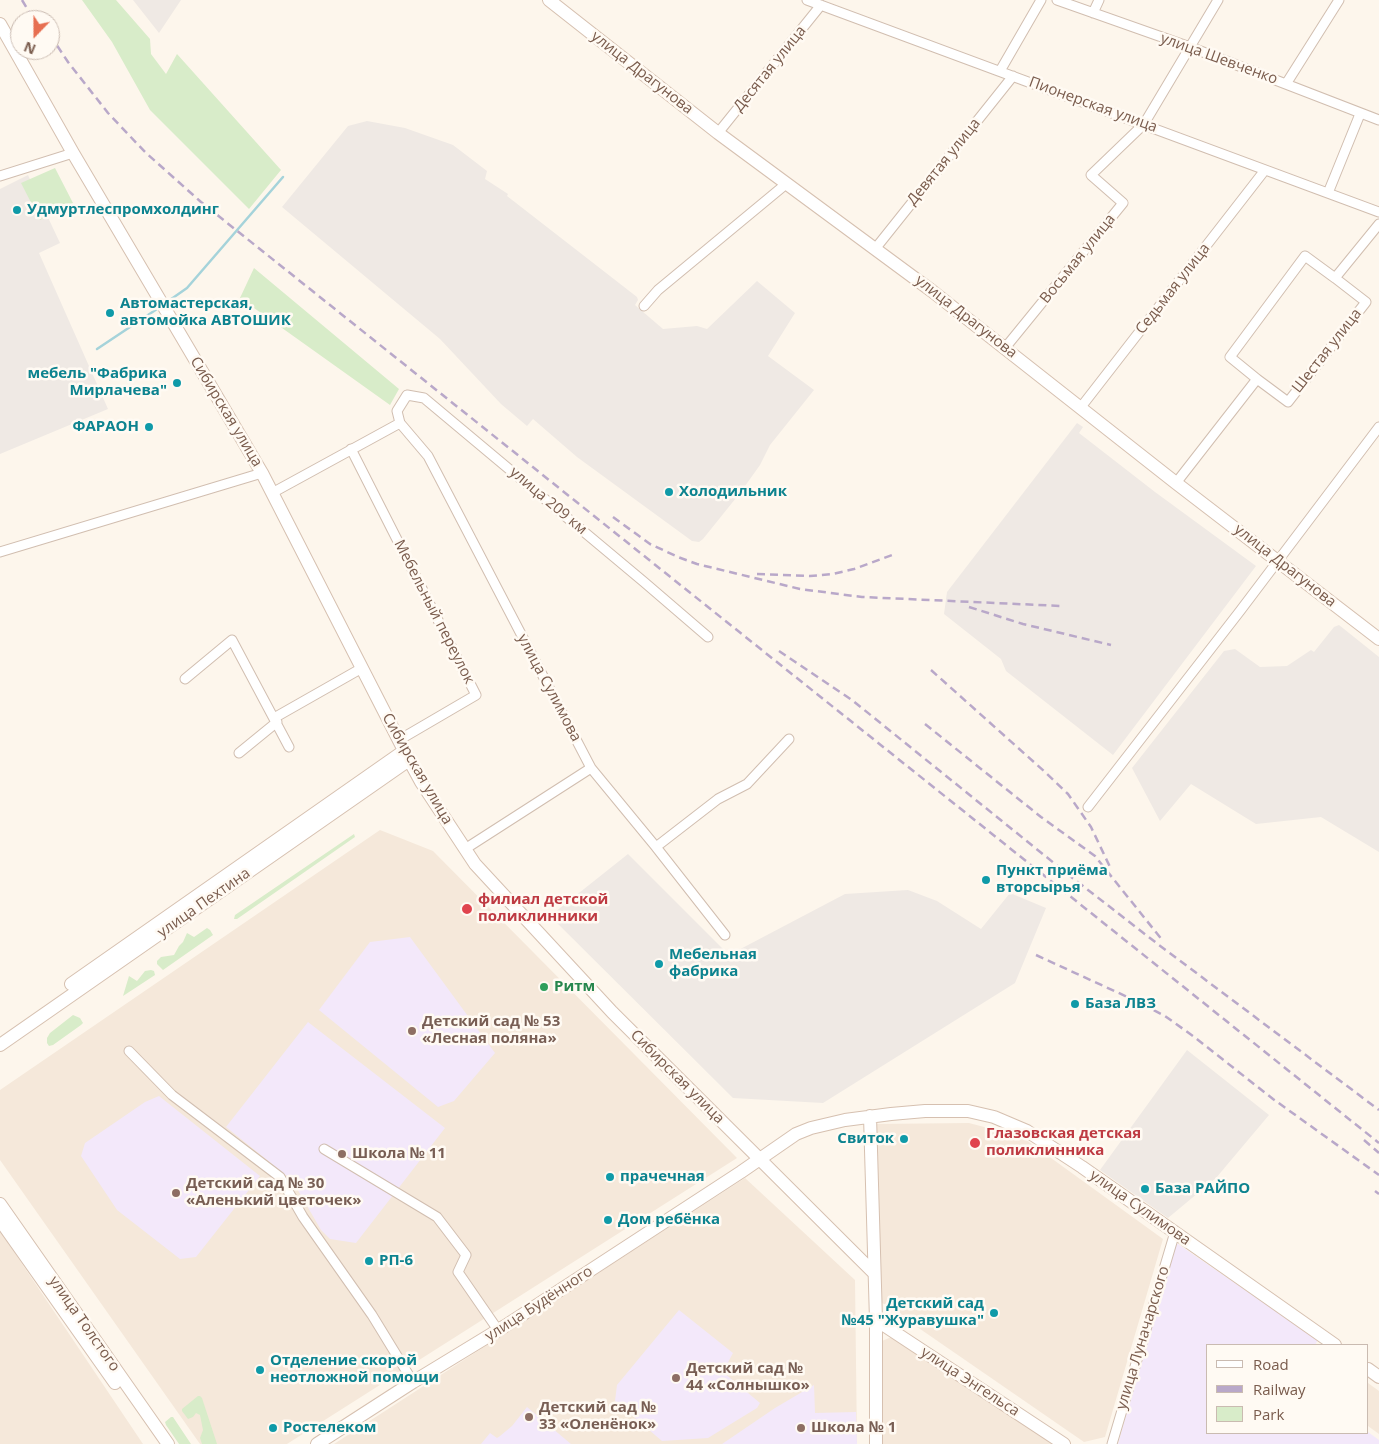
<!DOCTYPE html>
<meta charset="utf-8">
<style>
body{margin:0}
#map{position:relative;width:1379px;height:1444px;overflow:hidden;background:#fdf6ec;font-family:"Open Sans",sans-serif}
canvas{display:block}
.legend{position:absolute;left:1206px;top:1344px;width:162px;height:90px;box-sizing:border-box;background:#fffaf3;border:1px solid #cabbb1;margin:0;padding:6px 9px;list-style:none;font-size:15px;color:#7a5c4d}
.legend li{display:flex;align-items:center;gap:10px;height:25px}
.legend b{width:25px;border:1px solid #cabbb1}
.north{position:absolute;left:10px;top:10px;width:50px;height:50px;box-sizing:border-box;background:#fffaf3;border:1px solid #cabbb1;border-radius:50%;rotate:202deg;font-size:14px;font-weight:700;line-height:20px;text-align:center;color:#7a5c4d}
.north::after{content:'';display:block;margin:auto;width:18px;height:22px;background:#e76f51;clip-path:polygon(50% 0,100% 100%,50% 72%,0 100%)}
</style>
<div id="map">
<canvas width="1379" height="1444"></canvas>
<ul class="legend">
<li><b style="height:6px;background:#fff"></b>Road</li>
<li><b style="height:6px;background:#b9a8c9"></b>Railway</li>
<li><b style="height:14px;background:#d8ecc9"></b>Park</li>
</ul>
<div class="north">N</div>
</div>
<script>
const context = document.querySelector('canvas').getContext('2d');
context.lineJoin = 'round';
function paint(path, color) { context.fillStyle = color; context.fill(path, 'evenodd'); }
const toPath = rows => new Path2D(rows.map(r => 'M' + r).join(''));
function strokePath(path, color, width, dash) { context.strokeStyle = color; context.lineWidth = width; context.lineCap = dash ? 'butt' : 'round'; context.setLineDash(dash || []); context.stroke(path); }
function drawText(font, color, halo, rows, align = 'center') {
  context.font = font + ' "Open Sans",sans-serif'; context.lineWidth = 5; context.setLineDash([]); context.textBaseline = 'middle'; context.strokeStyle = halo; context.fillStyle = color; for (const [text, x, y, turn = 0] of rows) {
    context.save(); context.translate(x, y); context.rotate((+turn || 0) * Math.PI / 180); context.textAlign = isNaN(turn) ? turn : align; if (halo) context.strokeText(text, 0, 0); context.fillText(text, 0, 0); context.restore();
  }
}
paint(toPath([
 [380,830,433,851,737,1158,287,1444,200,1444,0,1160,0,1090],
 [969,1123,1022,1137,1163,1239,1105,1437,1084,1442,881,1302,875,1124],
 [745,1178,855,1280,857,1444,334,1444],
 [0,1231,143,1444,0,1444],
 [896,1335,1056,1444,883,1444,882,1341],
 [1368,1383,1379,1391,1379,1434,1368,1426]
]), '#f5e8da');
paint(toPath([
 [133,0,181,0,159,33],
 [367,121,405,128,453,145,487,171,485,179,508,194,507,196,637,297,638,300,635,305,663,329,697,326,707,329,757,281,795,313,768,356,814,390,770,445,760,465,740,493,703,539,699,542,692,541,577,457,533,419,527,426,501,404,440,339,282,207,348,126],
 [28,175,60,243,39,253,108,409,0,454,0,189],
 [1077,423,1083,427,1079,433,1155,492,1256,566,1113,755,1006,671,1001,659,944,614,947,592],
 [1339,625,1379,657,1379,852,1321,817,1256,824,1191,784,1160,821,1132,768,1224,651,1235,649,1260,667,1287,666,1311,650,1314,652,1334,627],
 [628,854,729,955,845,894,908,890,937,901,981,929,1010,893,1046,908,1015,983,823,1103,733,1098,550,916],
 [1187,1050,1269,1115,1216,1178,1168,1218,1100,1170]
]), '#efe9e4');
paint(toPath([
 [410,937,495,1053,454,1101,438,1107,319,1010,370,942],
 [308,1022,445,1128,356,1243,330,1239,321,1230,292,1180,226,1127],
 [159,1096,260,1176,196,1257,180,1259,117,1210,81,1156,85,1143,145,1102],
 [1175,1242,1318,1340,1315,1345,1208,1345,1208,1433,1368,1432,1379,1440,1379,1444,1118,1444],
 [679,1310,733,1353,723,1372,760,1403,757,1408,708,1438,662,1441,615,1401,617,1385],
 [814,1385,815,1413,856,1412,857,1444,722,1444,775,1408],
 [527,1407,571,1444,481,1444,490,1433,497,1438,500,1436,512,1426]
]), '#f3e8fa');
paint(toPath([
 [82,0,116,0,150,39,151,54,166,74,177,54,281,170,249,209,150,110,112,42],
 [55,168,73,203,40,220,21,183],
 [254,268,399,389,390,405,240,298],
 [354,834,355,837,237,919,234,919,235,915],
 [207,928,210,930,213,935,163,970,157,964,157,961,161,957,174,955,179,946,183,942,187,933,194,937],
 [151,970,154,971,155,975,123,996,129,976,137,981,145,971],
 [73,1015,80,1018,83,1023,81,1025,53,1045,49,1046,47,1043,47,1038,50,1033],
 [198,1396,200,1396,202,1398,217,1444,202,1444,200,1438,203,1430,200,1415,196,1413,193,1417,188,1419,182,1411,182,1409],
 [171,1417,173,1417,191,1444,179,1444,166,1425,165,1422]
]), '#d8ecc9');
strokePath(toPath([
 [167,302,187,288,283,177],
 [97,349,160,307]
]), '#a5d3da', 2.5);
const street = toPath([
 [807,0,1379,212],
 [1057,0,1190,47,1379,120],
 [1093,13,1099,0],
 [1000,71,1041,0],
 [1286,84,1339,0],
 [718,133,821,5],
 [0,176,73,153],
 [1328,193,1360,114],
 [875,249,1013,76],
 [644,306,658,290,786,184],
 [1005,348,1123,203,1091,175,1144,124,1218,0],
 [1257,379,1230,357,1305,256,1335,278],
 [1081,407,1265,170],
 [400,423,428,456,591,768,656,847,725,935],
 [400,423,397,411,407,395,424,398,644,582,708,637],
 [351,449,476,695,399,740],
 [1176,483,1257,379,1288,402,1366,302,1335,278,1379,224],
 [272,493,400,423],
 [0,552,262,473],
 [185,679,232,640,289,747],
 [274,718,362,668],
 [239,753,277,722],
 [1088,807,1240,611,1379,427],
 [656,847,718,799,747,784,789,739],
 [465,849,591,768],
 [129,1051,172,1095,280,1177,303,1217,372,1315,413,1382],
 [324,1149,437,1217,466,1255,458,1272,498,1330],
 [1112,1444,1175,1232]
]);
const secondary = toPath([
 [549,0,718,133,932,291,1176,483,1379,639],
 [0,24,73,153,262,473,409,760,421,782,475,864,612,1012,874,1273],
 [71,984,404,751],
 [0,1045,409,760],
 [870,1116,876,1320,876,1444],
 [0,1204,168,1444],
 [0,1220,115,1383],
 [876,1320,1064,1444],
 [1368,1369,1379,1377],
 [317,1444,413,1382,505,1326,741,1172,796,1134,811,1128,845,1120,891,1114,925,1111,968,1111,994,1117,1027,1131,1082,1167,1335,1345]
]);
strokePath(street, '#d1beb0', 11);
strokePath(secondary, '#d6c0b0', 14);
strokePath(street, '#fff', 9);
strokePath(secondary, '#fff', 12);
strokePath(toPath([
 [22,0,34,20],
 [50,35,68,62,108,113,145,152,201,202,1379,1143],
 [613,517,650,544,678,557,697,564,800,589,862,597,1062,606],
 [757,574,810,576,833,574,854,569,895,554],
 [969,607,1023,624,1111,645],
 [779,651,852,700,1070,876,1159,945,1379,1110],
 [931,670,1045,772,1068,794,1091,827,1110,867],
 [925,724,1041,817,1095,856,1163,941],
 [1036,955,1134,1000,1165,1016,1193,1036,1273,1099,1379,1175],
 [1364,1140,1379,1153],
 [1375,1191,1379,1194]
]), '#b9a8c9', 2.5, [8, 5]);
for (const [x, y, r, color] of [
 [17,210,5,"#0f9aa8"],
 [110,313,5,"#0f9aa8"],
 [177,383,5,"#0f9aa8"],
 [149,427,5,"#0f9aa8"],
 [669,492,5,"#0f9aa8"],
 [986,880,5,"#0f9aa8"],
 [467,909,6,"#e0444e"],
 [659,964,5,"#0f9aa8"],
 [544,987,5,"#2e9e5b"],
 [1075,1004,5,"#0f9aa8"],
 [412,1031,5,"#8d6e63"],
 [904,1139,5,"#0f9aa8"],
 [975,1143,6,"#e0444e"],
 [342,1154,5,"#8d6e63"],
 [610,1177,5,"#0f9aa8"],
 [1145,1189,5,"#0f9aa8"],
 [176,1193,5,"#8d6e63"],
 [608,1220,5,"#0f9aa8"],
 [369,1261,5,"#0f9aa8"],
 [994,1313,5,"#0f9aa8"],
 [260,1370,5,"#0f9aa8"],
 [676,1378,5,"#8d6e63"],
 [529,1417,5,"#8d6e63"],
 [273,1428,5,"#0f9aa8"],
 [801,1428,5,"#8d6e63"]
]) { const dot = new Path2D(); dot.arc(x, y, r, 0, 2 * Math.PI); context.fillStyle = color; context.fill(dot); strokePath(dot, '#fffaf3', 2); }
drawText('15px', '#7a5c4d', '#fffaf3', [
 ["улица Шевченко",1219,59,20],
 ["Десятая улица",770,69,-51],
 ["улица Драгунова",642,73,38],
 ["Пионерская улица",1093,105,20],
 ["Девятая улица",944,162,-51],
 ["Восьмая улица",1078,259,-51],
 ["Седьмая улица",1173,289,-52],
 ["улица Драгунова",966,317,38],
 ["Шестая улица",1327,351,-52],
 ["Сибирская улица",226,412,59],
 ["улица 209 км",548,501,40],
 ["улица Драгунова",1285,566,38],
 ["Мебельный переулок",434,612,63],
 ["улица Сулимова",549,688,62],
 ["Сибирская улица",417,769,60],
 ["улица Пехтина",204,903,-35],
 ["Сибирская улица",677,1077,45],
 ["улица Сулимова",1140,1208,35],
 ["улица Будённого",539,1304,-33],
 ["улица Толстого",84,1324,55],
 ["улица Луначарского",1143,1338,-73],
 ["улица Энгельса",970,1382,33]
]);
drawText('bold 15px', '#0d838f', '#fffaf3', [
 ["Удмуртлеспромхолдинг",27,210],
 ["Автомастерская,",120,304],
 ["автомойка АВТОШИК",120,321],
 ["мебель \"Фабрика",167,374,"right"],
 ["Мирлачева\"",167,391,"right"],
 ["ФАРАОН",139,427,"right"],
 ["Холодильник",679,492],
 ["Пункт приёма",996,871],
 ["вторсырья",996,888],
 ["Мебельная",669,955],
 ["фабрика",669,972],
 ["База ЛВЗ",1085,1004],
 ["Свиток",894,1139,"right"],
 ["прачечная",620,1177],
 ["База РАЙПО",1155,1189],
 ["Дом ребёнка",618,1220],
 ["РП-6",379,1261],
 ["Детский сад",984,1304,"right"],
 ["№45 \"Журавушка\"",984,1321,"right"],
 ["Отделение скорой",270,1361],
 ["неотложной помощи",270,1378],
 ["Ростелеком",283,1428]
], 'left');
drawText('bold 15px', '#be3a42', '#fffaf3', [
 ["филиал детской",478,900],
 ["поликлинники",478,917],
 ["Глазовская детская",986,1134],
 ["поликлинника",986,1151]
], 'left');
drawText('bold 15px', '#27864d', '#fffaf3', [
 ["Ритм",554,987]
], 'left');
drawText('bold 15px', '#785e54', '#fffaf3', [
 ["Детский сад № 53",422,1022],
 ["«Лесная поляна»",422,1039],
 ["Школа № 11",352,1154],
 ["Детский сад № 30",186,1184],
 ["«Аленький цветочек»",186,1201],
 ["Детский сад №",686,1369],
 ["44 «Солнышко»",686,1386],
 ["Детский сад №",539,1408],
 ["33 «Оленёнок»",539,1425],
 ["Школа № 1",811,1428]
], 'left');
</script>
